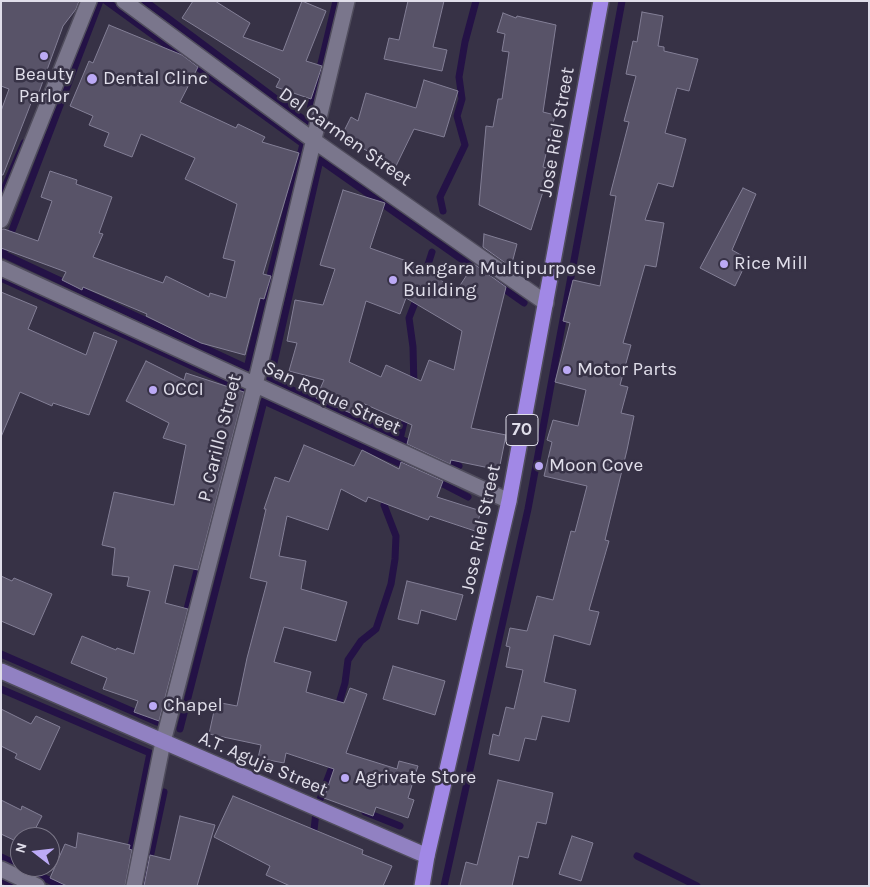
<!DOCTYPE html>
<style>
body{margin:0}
#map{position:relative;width:870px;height:887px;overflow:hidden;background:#373246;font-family:Karla,sans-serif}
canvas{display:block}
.frame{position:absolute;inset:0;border:2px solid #e0deea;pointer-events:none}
.north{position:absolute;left:10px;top:827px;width:50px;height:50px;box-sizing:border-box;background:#373246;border:1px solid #7b7788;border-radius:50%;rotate:286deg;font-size:14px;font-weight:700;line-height:20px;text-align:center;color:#e0deea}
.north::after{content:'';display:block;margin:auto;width:18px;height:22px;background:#bcaaf6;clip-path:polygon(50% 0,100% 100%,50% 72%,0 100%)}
</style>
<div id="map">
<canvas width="870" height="887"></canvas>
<div class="frame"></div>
<div class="north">N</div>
</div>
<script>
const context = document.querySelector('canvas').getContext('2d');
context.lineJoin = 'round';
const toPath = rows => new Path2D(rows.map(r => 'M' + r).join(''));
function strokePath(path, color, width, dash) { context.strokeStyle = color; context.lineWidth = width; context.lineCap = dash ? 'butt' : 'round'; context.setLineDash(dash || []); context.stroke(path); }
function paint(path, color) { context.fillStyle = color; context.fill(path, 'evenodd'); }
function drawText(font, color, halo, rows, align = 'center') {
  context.font = font + ' Karla,sans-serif'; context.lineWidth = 5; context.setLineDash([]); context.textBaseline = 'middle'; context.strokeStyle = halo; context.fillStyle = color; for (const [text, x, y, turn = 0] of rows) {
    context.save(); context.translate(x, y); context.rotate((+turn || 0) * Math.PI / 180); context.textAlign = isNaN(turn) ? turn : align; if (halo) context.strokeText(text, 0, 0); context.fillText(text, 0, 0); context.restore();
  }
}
strokePath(toPath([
 [100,1,3,254,247,368,303,144,106,1],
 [145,1,307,122,336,1],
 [1,196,24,143],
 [443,211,440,197,465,145,457,116,462,99,459,77,465,42,476,1],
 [1,278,244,390,242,400],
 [423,280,432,252],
 [497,284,524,303],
 [414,387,413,347,409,318,418,295],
 [400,439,406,414],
 [416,446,270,380,320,160,478,271],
 [444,459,459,466],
 [435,480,468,497],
 [185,617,199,563],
 [1,654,157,722,160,713],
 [1,689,150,753,129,857],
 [337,710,345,683,348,660,361,641,376,629,391,584,395,559,396,536,384,505,388,496],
 [180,729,264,401,408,467],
 [319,802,335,759],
 [365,812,400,826],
 [310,838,314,830,316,812],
 [637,856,697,886],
 [1,857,20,866],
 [22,867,61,886],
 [1,879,14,886],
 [144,886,164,792],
 [444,886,528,509,622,1]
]), '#241246', 7);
const building = toPath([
 [1,1,79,1,76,9,63,26,39,92,35,99,33,98,3,175,1,175,1,111,9,89,1,86,1,1],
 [193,1,215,1,250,23,243,37,283,51,302,1,326,11,306,61,322,66,311,99,276,87,280,79,182,18,193,1],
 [408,1,444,1,433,47,447,50,442,71,384,59,389,38,399,40,408,1],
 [642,12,663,16,658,46,664,47,664,51,698,59,689,91,677,88,665,133,686,139,673,187,658,183,645,220,664,223,656,267,645,265,623,343,631,345,620,385,628,387,621,413,634,416,627,450,605,540,609,541,589,610,599,612,590,645,554,635,544,682,576,690,569,722,542,716,536,740,525,738,519,761,489,754,493,734,499,736,506,707,514,709,523,670,506,667,510,647,506,646,510,628,527,631,537,596,553,600,571,531,575,532,587,486,544,476,552,442,547,440,553,420,578,426,586,390,555,382,570,323,563,321,573,280,600,286,616,196,610,195,629,122,624,121,636,76,626,74,633,41,637,42,642,12],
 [503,13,516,18,517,16,556,25,543,112,555,115,543,167,550,169,531,230,479,205,486,126,493,127,498,99,502,99,509,52,502,51,505,34,497,32,503,13],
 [109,25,182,55,198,67,180,102,236,128,238,124,265,137,262,142,299,153,263,274,271,276,264,299,260,298,245,355,201,343,146,316,147,314,83,287,82,290,62,280,66,272,1,248,1,229,4,229,38,241,52,201,41,197,50,171,77,180,76,184,112,197,99,233,103,234,93,257,163,283,166,276,209,297,210,293,226,298,235,261,223,258,237,204,185,179,195,158,141,134,132,157,104,146,109,133,89,125,93,116,70,106,89,61,93,63,109,25],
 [424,80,458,91,444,137,414,129,396,166,341,137,351,117,358,121,366,93,416,108,424,80],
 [743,188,756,194,732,250,748,259,735,286,700,268,743,188],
 [343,190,385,203,370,248,412,263,457,290,474,264,506,287,471,428,506,435,499,470,451,460,450,464,407,444,412,425,360,402,355,415,316,398,324,380,289,371,297,343,287,341,295,300,323,305,335,269,320,265,343,190],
 [406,298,462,331,454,370,429,360,421,381,386,365,381,377,349,362,366,301,400,314,406,298],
 [484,234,517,244,511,267,483,247,484,234],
 [1,292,37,307,28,329,86,355,94,332,117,341,89,415,53,403,52,406,20,392,1,437,1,292],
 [146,361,184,380,186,373,244,392,198,570,174,565,165,603,188,609,159,721,134,712,138,701,103,689,107,678,71,663,82,636,116,650,117,648,134,654,150,591,127,586,129,577,112,575,115,548,102,545,114,492,174,505,186,445,163,438,169,423,126,401,146,361],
 [304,445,354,466,362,450,399,469,401,462,443,481,437,497,481,511,475,531,430,516,428,520,368,497,366,502,341,489,328,530,287,516,279,556,306,561,301,589,347,602,336,641,284,627,274,662,311,672,306,692,344,703,350,688,367,694,346,753,397,769,399,761,418,766,408,798,414,800,408,818,376,807,373,816,324,798,334,769,286,753,284,763,258,758,261,745,209,734,216,702,237,706,247,658,267,582,250,578,266,509,264,509,275,477,289,482,304,445],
 [1,576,12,581,14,578,52,594,34,635,1,621,1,576],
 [407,581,463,595,456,620,421,610,418,624,398,619,407,581],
 [393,666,445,681,435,715,383,699,393,666],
 [1,709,31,724,36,716,60,727,40,770,15,758,17,754,1,746,1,709],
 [498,780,553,793,546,824,537,822,528,858,519,856,512,886,460,886,466,862,477,865,498,780],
 [233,796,363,850,362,854,392,866,383,886,290,886,266,875,270,866,214,837,233,796],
 [1,800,21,810,22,806,42,816,31,837,20,837,20,843,1,834,1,800],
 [180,816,215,825,197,886,144,886,150,855,170,860,180,816],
 [78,833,130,845,129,849,132,850,125,886,67,886,50,878,65,844,76,848,78,833],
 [572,836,593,843,581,881,559,874,572,836]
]);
paint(building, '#585368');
strokePath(building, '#837f96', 1);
const minor = toPath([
 [124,1,313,140,546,303],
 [1,220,89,1],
 [1,268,509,501],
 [1,869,37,886],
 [134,886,163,742,255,385,347,1]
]);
const major = toPath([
 [1,671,427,856]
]);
const highway = toPath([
 [422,886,427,856,509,501,601,1]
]);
strokePath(minor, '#504d5d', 18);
strokePath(major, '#504d5d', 18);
strokePath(highway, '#504d5d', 18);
strokePath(minor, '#7a768c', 15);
strokePath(major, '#9181c2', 15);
strokePath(highway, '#a188e6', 15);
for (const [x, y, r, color] of [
 [44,56,5,"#bcaaf6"],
 [92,79,6,"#bcaaf6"],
 [724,264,5,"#bcaaf6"],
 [393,280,5,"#bcaaf6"],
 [567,370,5,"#bcaaf6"],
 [153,390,5,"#bcaaf6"],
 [539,466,5,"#bcaaf6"],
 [153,706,5,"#bcaaf6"],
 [345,778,5,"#bcaaf6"]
]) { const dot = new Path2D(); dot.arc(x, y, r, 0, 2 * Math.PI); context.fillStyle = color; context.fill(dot); strokePath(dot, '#373246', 2); }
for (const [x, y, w] of [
 [522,430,32]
]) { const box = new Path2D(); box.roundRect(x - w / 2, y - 15.5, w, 31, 4); context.fillStyle = '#373246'; context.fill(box); strokePath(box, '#e0deea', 1); }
drawText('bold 18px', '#e0deea', null, [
 ["70",522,430]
]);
drawText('19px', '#e0deea', '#373246', [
 ["Beauty",44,75,"center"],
 ["Parlor",44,97,"center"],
 ["Dental Clinc",103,79],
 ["Rice Mill",734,264],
 ["Kangara Multipurpose",403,269],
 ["Building",403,291],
 ["Motor Parts",577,370],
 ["OCCI",163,390],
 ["Moon Cove",549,466],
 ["Chapel",163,706],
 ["Agrivate Store",355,778]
], 'left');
drawText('19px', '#e0deea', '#373246', [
 ["Jose Riel Street",557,132,-80],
 ["Del Carmen Street",345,137,35],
 ["San Roque Street",332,398,25],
 ["P. Carillo Street",220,438,-76],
 ["Jose Riel Street",481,529,-78],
 ["A.T. Aguja Street",263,764,23]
]);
</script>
